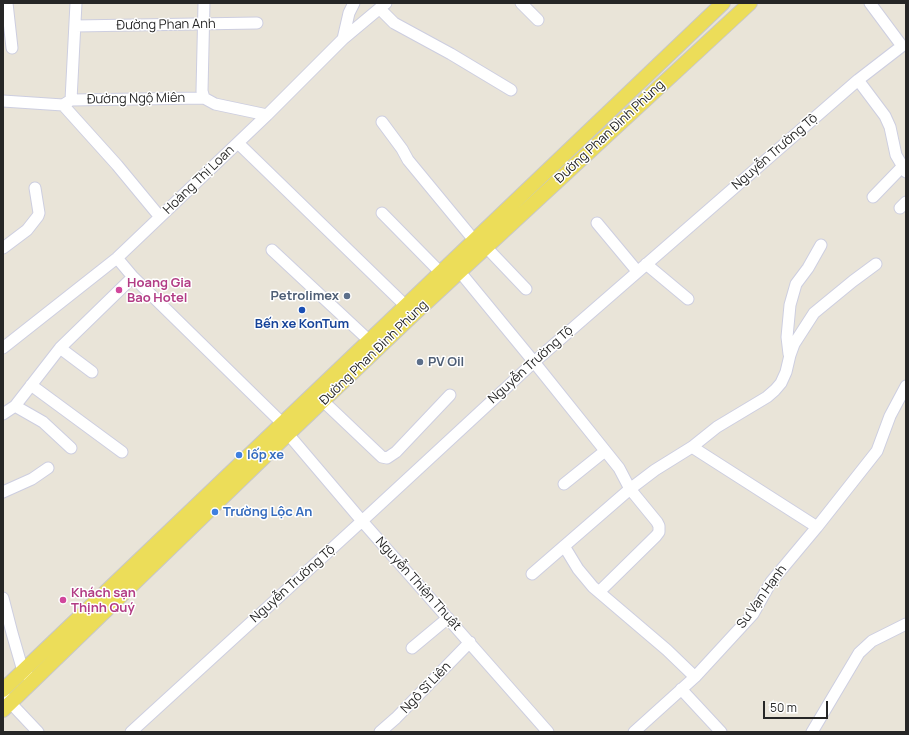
<!DOCTYPE html>
<meta charset="utf-8">
<style>
body{margin:0}
#map{position:relative;width:909px;height:735px;overflow:hidden;background:#e9e4d8;font-family:Manrope,sans-serif}
canvas{display:block}
.frame{position:absolute;inset:0;border:4px solid #262626;pointer-events:none}
.scale{position:absolute;left:763px;top:701px;width:65px;height:18px;box-sizing:border-box;border:2px solid #262626;border-top:0;padding-left:5px;font-size:12px;line-height:14px;white-space:nowrap;color:#262626;-webkit-text-stroke:3px #fff;paint-order:stroke}
</style>
<div id="map">
<canvas width="909" height="735"></canvas>
<div class="frame"></div>
<div class="scale">50 m</div>
</div>
<script>
const context = document.querySelector('canvas').getContext('2d');
context.lineJoin = 'round';
const toPath = rows => new Path2D(rows.map(r => 'M' + r).join(''));
function strokePath(path, color, width, dash) { context.strokeStyle = color; context.lineWidth = width; context.lineCap = dash ? 'butt' : 'round'; context.setLineDash(dash || []); context.stroke(path); }
function drawText(font, color, halo, rows, align = 'center') {
  context.font = font + ' Manrope,sans-serif'; context.lineWidth = 3; context.setLineDash([]); context.textBaseline = 'middle'; context.strokeStyle = halo; context.fillStyle = color; for (const [text, x, y, turn = 0] of rows) {
    context.save(); context.translate(x, y); context.rotate((+turn || 0) * Math.PI / 180); context.textAlign = isNaN(turn) ? turn : align; if (halo) context.strokeText(text, 0, 0); context.fillText(text, 0, 0); context.restore();
  }
}
const minor = toPath([
 [7,3,12,48],
 [204,3,202,91,204,98],
 [521,3,538,20],
 [380,9,394,23,451,54,511,90],
 [75,26,257,23],
 [343,39,349,13,354,3],
 [858,80,885,116,890,127,896,155,906,172],
 [71,100,76,3],
 [3,101,63,105,71,100,204,98,215,104,267,115],
 [63,105,117,165,160,217],
 [382,122,402,149,408,160,474,240],
 [238,143,411,311],
 [873,197,902,167],
 [900,208,906,202],
 [382,213,440,272],
 [597,223,637,271],
 [486,247,526,289],
 [3,248,27,230,38,216,39,213,35,188],
 [272,250,375,346],
 [117,258,133,277,282,423],
 [646,264,688,299],
 [460,272,534,362,619,468,630,489,657,522,659,526,659,532,656,536,599,592],
 [3,348,117,258,267,115,343,39,386,3],
 [60,348,92,372],
 [789,354,787,337,790,305,796,284,808,268,821,245],
 [31,385,122,452],
 [323,401,382,457,387,458,396,452,450,395],
 [15,406,43,422,71,448],
 [3,414,15,406,60,348,133,277],
 [288,434,362,521,548,732],
 [692,447,817,527],
 [564,484,605,451],
 [3,492,32,479,48,468],
 [564,546,578,569,593,587,667,650,695,677],
 [532,574,630,489,655,470,692,447,717,427,767,397,775,390,781,383,786,372,790,355,794,344,814,313,853,281,876,264],
 [3,598,12,633,23,671,28,676],
 [412,648,448,618],
 [681,689,721,732],
 [3,695,38,732],
 [131,732,362,521,534,362,858,80,902,46,870,3],
 [380,732,396,718,470,642],
 [634,732,695,677,753,614,771,582,817,527,877,451,890,416,906,386],
 [812,732,859,653,872,641,906,624]
]);
const major = toPath([
 [3,690,723,3],
 [3,710,288,434,414,314,750,3]
]);
strokePath(minor, '#cdcee0', 13);
strokePath(major, '#c7c7c7', 16);
strokePath(minor, '#fff', 11);
strokePath(major, '#ecdd59', 14);
for (const [x, y, r, color] of [
 [119,290,4,"#d1479c"],
 [347,296,4,"#5c6f8a"],
 [302,310,4,"#1a4fb4"],
 [420,362,4,"#5c6f8a"],
 [239,455,4,"#3f7fe0"],
 [215,512,4,"#3f7fe0"],
 [63,600,4,"#d1479c"]
]) { const dot = new Path2D(); dot.arc(x, y, r, 0, 2 * Math.PI); context.fillStyle = color; context.fill(dot); strokePath(dot, '#fff', 1.5); }
drawText('13px', '#262626', '#fff', [
 ["Đường Phan Anh",166,25,-1],
 ["Đường Ngộ Miên",136,99,-1],
 ["Đường Phan Đình Phùng",610,132,-43],
 ["Nguyễn Trường Tộ",775,152,-41],
 ["Hoàng Thị Loan",199,180,-44],
 ["Đường Phan Đình Phùng",374,353,-44],
 ["Nguyễn Trường Tộ",531,365,-42],
 ["Nguyễn Trường Tộ",293,584,-42],
 ["Nguyễn Thiện Thuật",418,584,48],
 ["Sư Vạn Hạnh",762,597,-54],
 ["Ngô Sĩ Liên",426,688,-46]
]);
drawText('bold 13px', '#b23c85', '#fff', [
 ["Hoang Gia",127,283],
 ["Bao Hotel",127,298],
 ["Khách sạn",71,593],
 ["Thịnh Quý",71,608]
], 'left');
drawText('bold 13px', '#4e5e75', '#fff', [
 ["Petrolimex",339,296],
 ["PV Oil",428,362,"left"]
], 'right');
drawText('bold 13px', '#164399', '#fff', [
 ["Bến xe KonTum",302,324]
]);
drawText('bold 13px', '#366cbe', '#fff', [
 ["lốp xe",247,455],
 ["Trường Lộc An",223,512]
], 'left');
</script>
